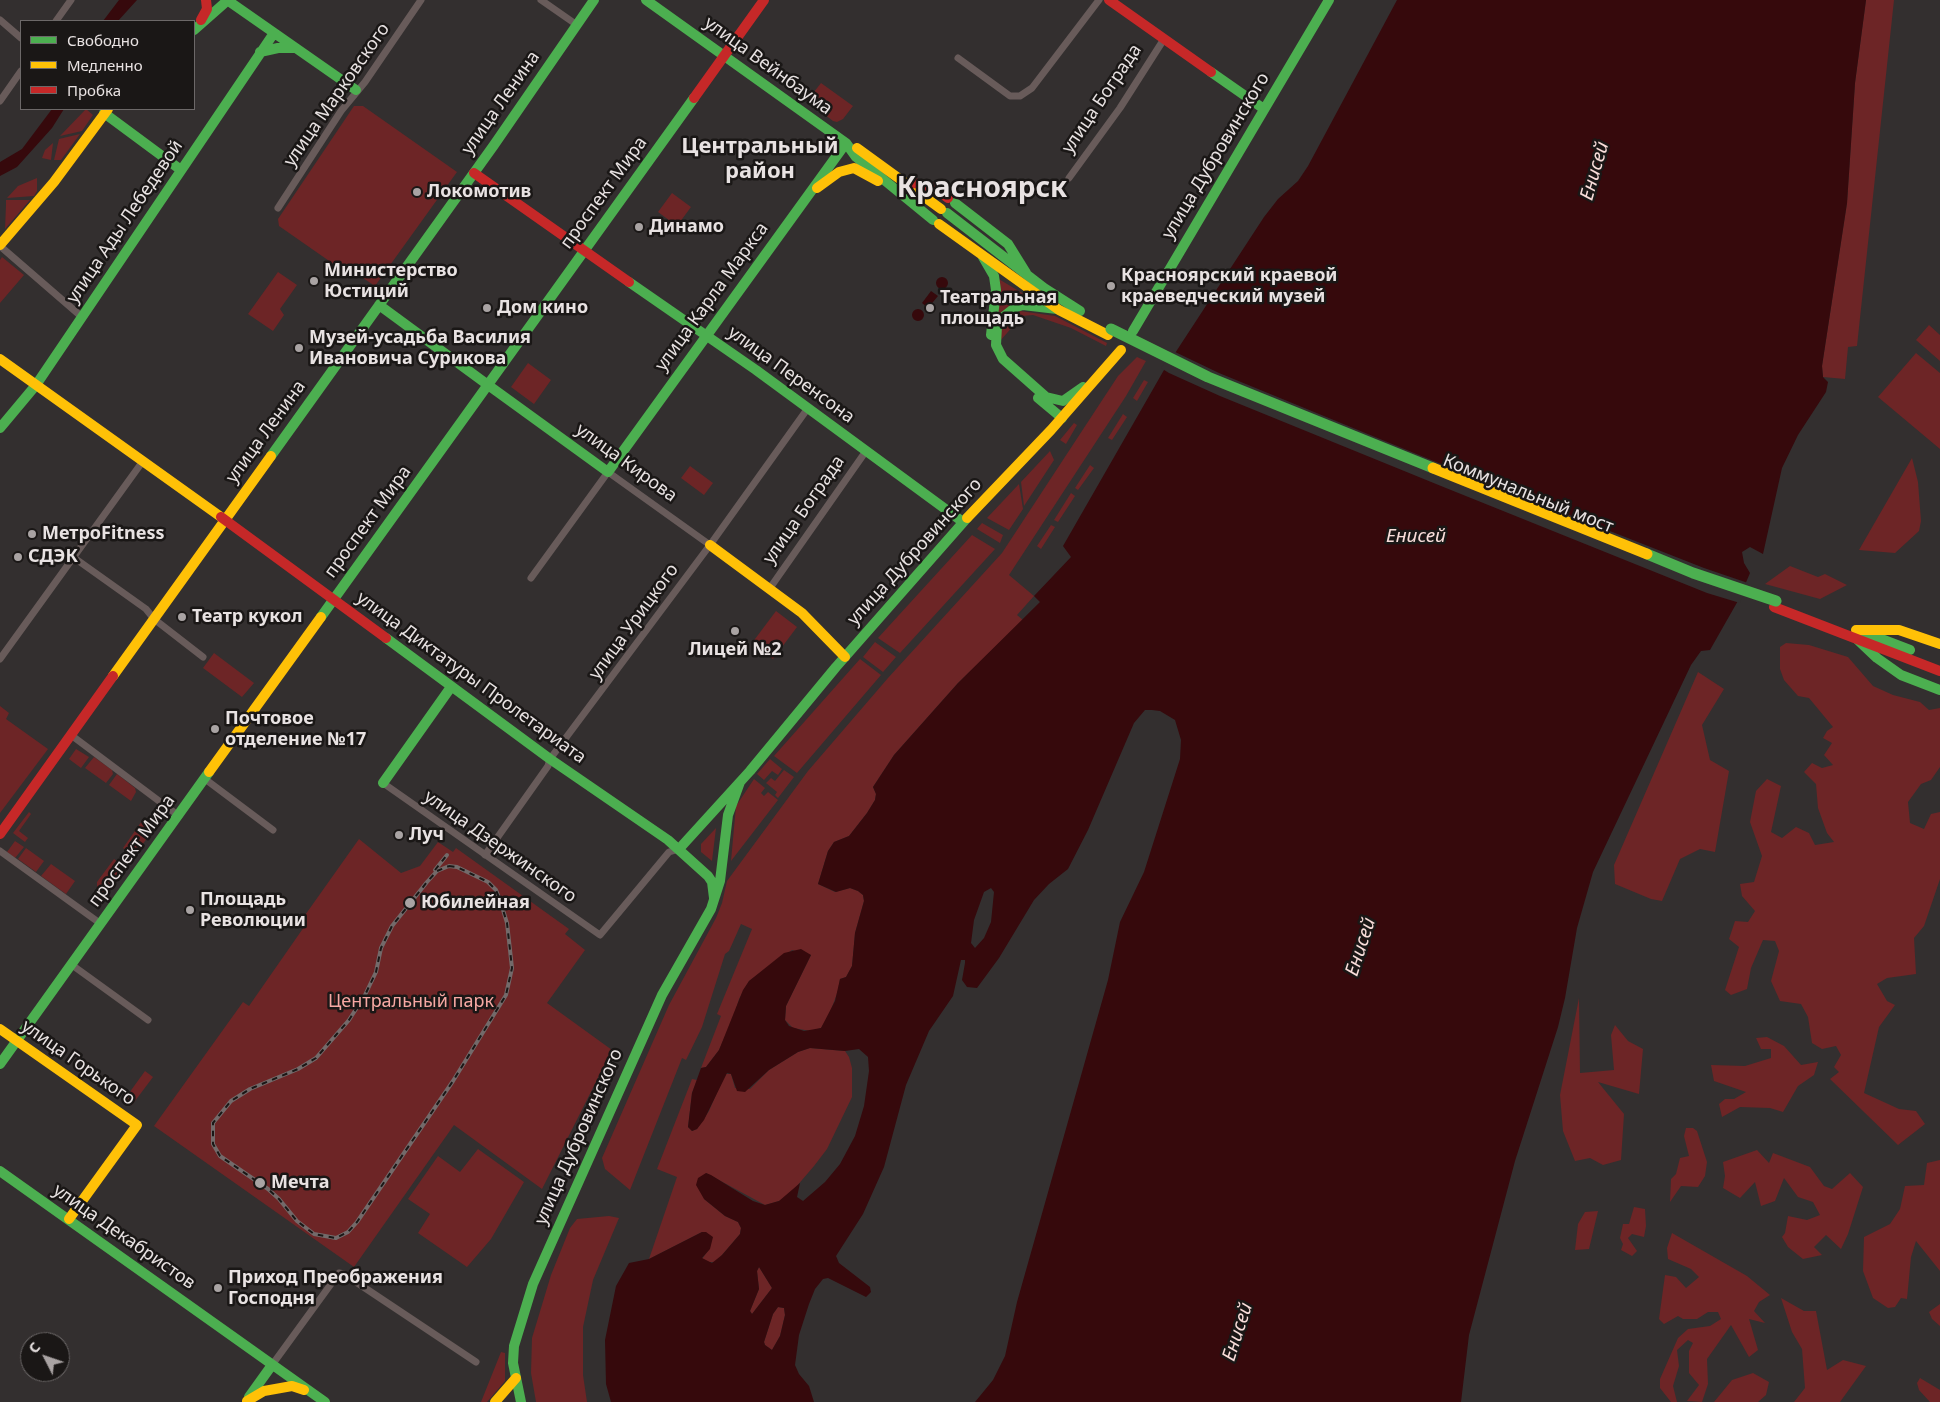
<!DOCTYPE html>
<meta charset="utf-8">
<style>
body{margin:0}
#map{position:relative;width:1940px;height:1402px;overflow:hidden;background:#332f2f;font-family:"Noto Sans",sans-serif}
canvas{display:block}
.legend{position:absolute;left:20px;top:20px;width:175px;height:90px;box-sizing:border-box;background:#1a1716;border:1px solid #6c6868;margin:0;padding:6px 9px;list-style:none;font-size:15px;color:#e8e2e2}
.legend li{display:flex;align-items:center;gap:10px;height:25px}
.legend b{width:25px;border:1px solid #6c6868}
.north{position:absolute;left:20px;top:1332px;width:50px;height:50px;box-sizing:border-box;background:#1a1716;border:1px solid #6c6868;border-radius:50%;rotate:311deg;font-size:14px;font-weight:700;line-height:20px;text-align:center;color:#e8e2e2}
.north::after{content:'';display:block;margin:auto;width:18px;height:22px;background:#a9a3a3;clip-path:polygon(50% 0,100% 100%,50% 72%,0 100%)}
</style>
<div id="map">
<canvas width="1940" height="1402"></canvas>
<ul class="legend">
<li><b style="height:6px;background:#4caf50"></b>Свободно</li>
<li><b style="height:6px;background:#ffc107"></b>Медленно</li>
<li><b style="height:6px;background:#c62828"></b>Пробка</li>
</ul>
<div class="north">С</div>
</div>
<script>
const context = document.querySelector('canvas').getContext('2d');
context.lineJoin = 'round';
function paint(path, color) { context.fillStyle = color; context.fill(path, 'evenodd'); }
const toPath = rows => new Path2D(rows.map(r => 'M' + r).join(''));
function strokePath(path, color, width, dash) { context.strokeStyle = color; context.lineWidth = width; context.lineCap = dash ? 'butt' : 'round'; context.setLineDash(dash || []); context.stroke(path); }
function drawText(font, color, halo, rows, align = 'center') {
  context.font = font + ' "Noto Sans",sans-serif'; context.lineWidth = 5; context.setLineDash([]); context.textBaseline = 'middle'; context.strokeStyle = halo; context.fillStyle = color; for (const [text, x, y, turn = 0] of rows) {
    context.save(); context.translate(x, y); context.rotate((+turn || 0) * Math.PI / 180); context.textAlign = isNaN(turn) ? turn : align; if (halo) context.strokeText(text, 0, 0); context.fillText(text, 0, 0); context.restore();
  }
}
paint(toPath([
 [1866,0,1894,0,1857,346,1848,347,1845,379,1823,377,1822,366,1847,203,1855,83],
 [821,83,853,106,843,119,837,122,833,121,807,101],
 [354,106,363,106,457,172,375,286,348,268,345,272,279,226,278,219],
 [86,109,93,115,82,131,60,136],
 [80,134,61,160,54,160,59,139],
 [53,143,51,160,42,158,45,150],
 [37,178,37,191,34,196,7,198,18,186],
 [672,193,691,207,677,226,658,212],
 [6,200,30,200,5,229,6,205],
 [2,257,24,275,0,303,0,260],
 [278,272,297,285,280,309,284,315,273,331,248,314],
 [997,278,1039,303,1028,303,998,320],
 [1020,311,1055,316,1107,343,1106,346,1071,328,1033,315,1022,316,1000,341,1001,330,1008,320],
 [1929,325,1940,335,1940,361,1916,340],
 [1916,353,1940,373,1940,449,1878,397],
 [1137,357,1146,361,1126,396,1009,575,1034,596,1017,615,1023,620,958,683,894,755,873,787,876,794,875,800,867,813,849,836,834,842,828,851,818,884,835,892,850,888,858,891,863,895,864,901,855,933,852,966,846,977,840,979,838,991,829,1015,821,1028,811,1031,793,1028,785,1020,786,1006,811,955,792,950,749,981,739,999,734,1017,719,1050,706,1067,701,1068,721,1016,717,1014,752,929,741,924,729,951,725,954,702,1027,686,1060,682,1058,630,1190,605,1169,602,1158,669,1005,716,918,722,903,727,881,808,771,888,678,1002,553,1118,376],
 [528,363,551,380,534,404,511,387],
 [1144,380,1148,382,1137,401,1133,398],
 [1123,414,1127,417,1112,440,1108,438],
 [1074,423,1077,425,1066,444,1060,440],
 [1050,451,1054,460,1024,506,1021,482],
 [1912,458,1918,482,1921,521,1919,531,1895,553,1859,550],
 [1090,465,1094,468,1078,490,1075,488],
 [690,466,713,483,704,495,681,478],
 [1019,484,1023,509,1009,530,987,518],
 [1071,493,1075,496,1058,522,1054,520],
 [982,523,1003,535,1000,543,977,529],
 [1051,525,1055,527,1041,549,1037,546],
 [972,535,995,549,900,653,878,638],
 [1790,566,1818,577,1825,574,1847,585,1820,599,1765,584],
 [776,611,797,627,773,659,752,643],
 [875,642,896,657,883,672,863,657],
 [1786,643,1809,645,1848,657,1873,686,1893,695,1920,702,1929,710,1940,708,1940,767,1931,780,1921,784,1908,802,1910,823,1924,829,1931,814,1940,812,1940,879,1924,926,1914,938,1916,974,1887,978,1877,984,1887,1001,1895,1005,1879,1027,1864,1093,1899,1109,1916,1111,1925,1124,1898,1145,1830,1079,1839,1072,1834,1067,1841,1055,1836,1046,1822,1049,1812,1043,1808,1017,1801,1004,1780,1001,1771,981,1779,951,1775,941,1763,940,1751,968,1747,989,1731,995,1725,990,1739,947,1729,939,1735,921,1748,922,1755,911,1742,896,1740,884,1754,882,1762,856,1750,822,1756,791,1767,779,1781,786,1771,832,1782,838,1796,827,1809,833,1815,845,1834,842,1827,833,1818,808,1816,784,1804,772,1812,763,1822,768,1833,765,1824,755,1832,743,1823,738,1827,731,1833,727,1809,698,1798,696,1784,680,1780,669,1780,647],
 [214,653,254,683,242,697,203,668],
 [860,659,881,675,797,773,774,756],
 [1698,672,1724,689,1702,725,1710,760,1729,771,1715,852,1700,849,1680,859,1662,901,1651,899,1615,884,1614,865],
 [0,706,9,713,6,719,48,749,0,813],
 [76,749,89,757,81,768,69,759],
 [94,757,112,770,113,774,106,783,85,768],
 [770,759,782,769,778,775,772,771,764,780,757,774],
 [784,770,794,777,778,798,775,795,777,792,766,783,771,778,775,781],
 [117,774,135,788,136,792,131,801,109,785],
 [754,779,765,788,761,793,764,796,768,792,778,800,731,861,736,806],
 [29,812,31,814,19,831,28,838,25,842,13,833],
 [144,818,156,826,134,856,123,848],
 [716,828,712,861,701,852,701,844],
 [359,839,401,873,420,866,438,842,453,852,456,848,569,929,565,934,585,950,547,1003,612,1050,542,1189,454,1125,354,1267,154,1126,243,1002,249,1006,304,927,303,918],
 [15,841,24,847,15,858,7,852],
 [26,848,44,861,36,872,18,859],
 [114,859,126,868,104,898,97,893,97,882],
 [51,864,75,881,66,894,41,876],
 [1579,998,1580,1073,1614,1070,1611,1035,1615,1025,1628,1041,1643,1049,1639,1094,1598,1082,1624,1114,1621,1160,1603,1165,1590,1158,1575,1161,1563,1131,1560,1095],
 [1767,1037,1784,1046,1801,1065,1818,1062,1814,1075,1798,1086,1783,1112,1770,1108,1740,1107,1722,1117,1719,1104,1725,1099,1734,1099,1746,1092,1714,1081,1711,1065,1745,1066,1771,1058,1771,1049,1761,1049,1756,1038],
 [810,1048,845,1051,849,1057,852,1068,852,1097,827,1149,814,1166,790,1194,779,1201,765,1205,706,1173,704,1199,725,1216,738,1222,741,1228,740,1234,716,1262,708,1262,702,1259,710,1248,706,1232,702,1232,649,1259,677,1177,657,1169,692,1079,697,1080,692,1093,688,1127,692,1131,697,1129,709,1111,725,1074,731,1074,735,1088,750,1089,769,1070,798,1052],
 [145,1071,153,1077,132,1105,124,1100],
 [1686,1128,1693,1128,1697,1131,1707,1162,1705,1176,1698,1187,1681,1186,1670,1202,1671,1179,1676,1174,1680,1158,1689,1156,1684,1136],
 [478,1149,524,1182,491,1239,467,1267,418,1233,430,1214,408,1199,438,1156,460,1172],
 [1757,1150,1769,1163,1773,1153,1810,1167,1824,1186,1832,1189,1850,1173,1863,1187,1848,1234,1841,1249,1826,1235,1814,1247,1822,1255,1803,1259,1788,1247,1782,1237,1785,1233,1788,1216,1807,1220,1820,1215,1813,1202,1798,1197,1784,1178,1775,1201,1761,1206,1755,1182,1740,1198,1723,1188,1725,1176,1723,1162],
 [1940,1160,1940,1271,1916,1241,1911,1257,1907,1299,1901,1298,1895,1307,1888,1308,1873,1298,1863,1271,1864,1237,1890,1224,1900,1209,1905,1186,1924,1185,1927,1163],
 [1634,1207,1645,1209,1646,1226,1644,1237,1632,1234,1628,1238,1637,1251,1632,1256,1621,1250,1623,1244,1620,1238,1623,1224,1629,1224],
 [1598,1211,1589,1249,1575,1250,1578,1224,1585,1212],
 [609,1216,619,1218,593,1280,583,1327,583,1375,587,1402,536,1402,531,1373,532,1338,551,1275,570,1228,577,1219],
 [1672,1233,1747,1276,1770,1295,1759,1302,1754,1311,1765,1323,1749,1319,1758,1350,1749,1357,1731,1325,1707,1359,1708,1384,1702,1402,1687,1401,1699,1385,1689,1373,1689,1351,1693,1343,1688,1340,1677,1350,1679,1366,1673,1386,1677,1402,1671,1402,1660,1388,1660,1379,1678,1338,1688,1329,1710,1326,1721,1319,1718,1312,1708,1312,1697,1319,1683,1319,1678,1316,1664,1324,1659,1319,1665,1275,1676,1277,1686,1288,1699,1277,1691,1269,1668,1259,1667,1248],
 [759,1267,772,1288,752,1314,750,1311,759,1289,757,1271],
 [1781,1298,1804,1311,1816,1311,1827,1370,1843,1360,1866,1366,1840,1402,1794,1402,1805,1388,1802,1349,1792,1332],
 [1940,1304,1940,1326,1932,1319,1929,1312],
 [778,1307,784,1308,785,1315,780,1336,772,1350,765,1345,764,1342,773,1314],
 [501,1352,505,1353,505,1381,487,1402,481,1402],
 [1753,1373,1769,1382,1766,1395,1758,1402,1714,1402,1732,1380],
 [1920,1378,1940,1390,1940,1402,1930,1402,1919,1390,1917,1383]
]), '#6d2526');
paint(toPath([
 [119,0,137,0,118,21,103,21],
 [1397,0,1866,0,1855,83,1847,203,1822,366,1823,377,1828,382,1826,392,1798,435,1782,468,1763,554,1750,547,1742,552,1744,563,1750,573,1739,599,1710,650,1701,651,1691,665,1593,872,1577,928,1565,998,1558,1027,1515,1161,1469,1335,1461,1402,975,1402,993,1380,1005,1356,1017,1302,1108,980,1120,922,1144,872,1180,759,1181,740,1175,720,1160,711,1152,710,1145,710,1134,723,1088,830,1068,869,1049,884,1034,900,999,958,977,988,967,987,962,980,965,963,965,960,961,960,953,996,929,1031,906,1085,884,1167,863,1214,836,1256,839,1263,870,1287,871,1292,866,1297,828,1278,823,1279,815,1289,809,1304,799,1335,795,1365,799,1374,809,1386,814,1402,611,1402,606,1384,605,1340,616,1286,629,1263,649,1259,702,1232,706,1232,713,1237,710,1249,702,1258,712,1263,722,1255,740,1234,741,1228,738,1222,725,1216,704,1199,696,1185,698,1178,706,1173,711,1175,753,1201,765,1205,779,1201,800,1183,797,1197,803,1201,825,1182,840,1164,855,1136,864,1106,869,1071,868,1057,859,1049,845,1051,810,1048,798,1052,769,1070,745,1092,737,1091,731,1074,727,1073,704,1120,697,1129,692,1131,688,1127,692,1093,701,1068,706,1067,719,1050,743,990,749,981,784,953,801,949,811,955,786,1006,785,1020,789,1026,804,1031,821,1028,835,1001,840,979,846,977,852,966,855,933,864,901,863,895,858,891,850,888,836,892,818,884,828,851,834,842,849,836,867,813,875,800,876,794,873,787,894,755,958,683,1040,602,1034,596,1071,557,1063,546,1164,370,1264,217,1278,199,1298,181,1308,166],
 [991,888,994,892,991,922,984,938,975,948,971,943,974,920,984,892],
 [759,1267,772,1288,752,1314,750,1311,759,1289,757,1271],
 [778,1307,784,1308,785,1315,780,1336,772,1350,765,1345,764,1342,773,1314],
 [52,109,64,109,52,128,17,167,0,176,0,162,22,149],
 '936 283a6 6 0 1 1 12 0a6 6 0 1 1-12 0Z',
 [931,291,938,296,928,308,922,303],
 '912 315a6 6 0 1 1 12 0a6 6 0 1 1-12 0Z'
]), '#36090c');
paint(toPath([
 [1173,351,1219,373,1480,480,1704,568,1748,583,1740,603,1707,593,1441,486,1220,396,1169,373,1161,368]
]), '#332f2f');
strokePath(toPath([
 [541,0,577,25],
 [0,20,21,38],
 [56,21,71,0],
 [958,58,1010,96,1020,96,1032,88,1099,0],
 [0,101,21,71],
 [1069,178,1120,108,1164,39],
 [278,208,341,111,365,82,421,0],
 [0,246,82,317],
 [73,557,146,609,154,619,203,657],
 [531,578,608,472,710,545],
 [770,588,866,451],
 [0,659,143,461],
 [71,735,179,816],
 [205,779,273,830],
 [383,783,600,935,669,852,679,849],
 [0,851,101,924],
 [485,855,548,766,550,759,710,545,808,408],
 [72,965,148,1020],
 [272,1365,339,1273,344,1274,476,1362]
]), '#685b5a', 7);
strokePath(toPath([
 [227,0,356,90],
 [646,0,846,143,856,157,933,220],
 [194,30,228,0],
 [260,52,278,48,294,48],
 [1211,72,1264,109],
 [104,113,181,170],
 [955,203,1008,244,1026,273],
 [947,213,1044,288,1080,311],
 [983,257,994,276,996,290,991,335],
 [629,282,756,370,963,522],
 [379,305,488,385],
 [1057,309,1023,305,1016,307,1002,318,997,326,996,345,1003,359,1046,397,1063,401,1083,387],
 [1133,331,1329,0],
 [488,385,608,472,846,143],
 [1038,398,1062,418],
 [0,428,36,385,274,33],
 [271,456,494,145,594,0],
 [321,617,694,98],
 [1863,632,1910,650],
 [386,638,550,759,668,840,708,876,712,882,714,898],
 [1858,640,1877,658,1901,675,1940,690],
 [383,783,451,687],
 [679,849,750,771,836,667,967,518],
 [0,1064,209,772],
 [0,1171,325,1402],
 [249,1397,272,1365],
 [521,1402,513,1363,514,1346,533,1284,662,995,711,909,720,881,728,815,740,782]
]), '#4caf50', 10);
strokePath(toPath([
 [857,148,941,209],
 [817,188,839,172,854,168,878,181],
 [939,224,1059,310,1108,335],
 [0,245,54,182,108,109],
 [0,359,221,517],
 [967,518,1051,430,1121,350],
 [710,545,802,613,845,657],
 [1856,630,1899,630,1940,644],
 [113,676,271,456],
 [209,772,321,617],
 [0,1029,137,1125,69,1219],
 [247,1401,264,1391,292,1386,304,1390],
 [495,1402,516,1378]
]), '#ffc107', 10);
strokePath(toPath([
 [1109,0,1211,72],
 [201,20,207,9,206,0],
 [694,98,764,0],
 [474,173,629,282],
 [906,184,914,183,935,188,948,198],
 [221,517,386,638],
 [1774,607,1940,671],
 [0,834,113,676]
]), '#c62828', 10);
const rail = toPath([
 [449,866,457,867,488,882,496,890,500,900,507,923,512,968,506,995,453,1081,357,1222,348,1232,336,1238,314,1234,297,1221,279,1199,268,1189,220,1156,213,1144,213,1123,231,1101,250,1089,298,1069,316,1058,349,1020,365,995,376,972,381,948,392,926,427,882,437,871,449,866],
 [435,870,447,855]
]);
strokePath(rail, '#736a6a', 4);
strokePath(rail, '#1a1716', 2, [5.5]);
strokePath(toPath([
 [1111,329,1208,377,1433,468],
 [1647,554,1693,573,1776,601]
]), '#4caf50', 11);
strokePath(toPath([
 [1433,468,1647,554]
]), '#ffc107', 11);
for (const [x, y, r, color] of [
 [417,192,5,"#a9a3a3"],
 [639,227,5,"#a9a3a3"],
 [314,281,5,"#a9a3a3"],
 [1111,286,5,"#a9a3a3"],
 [487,308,5,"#a9a3a3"],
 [930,308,5,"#a9a3a3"],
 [299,348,5,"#a9a3a3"],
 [32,534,5,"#a9a3a3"],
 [18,557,5,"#a9a3a3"],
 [182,617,5,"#a9a3a3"],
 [735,631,5,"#a9a3a3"],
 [215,729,5,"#a9a3a3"],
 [399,835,5,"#a9a3a3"],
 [410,903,6,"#a9a3a3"],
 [190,910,5,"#a9a3a3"],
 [260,1183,6,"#a9a3a3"],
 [218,1288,5,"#a9a3a3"]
]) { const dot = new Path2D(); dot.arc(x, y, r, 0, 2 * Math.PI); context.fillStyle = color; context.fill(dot); strokePath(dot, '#1a1716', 2); }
drawText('18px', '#e8e2e2', '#1a1716', [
 ["улица Вейнбаума",768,66,36],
 ["улица Марковского",337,95,-55],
 ["улица Бограда",1102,99,-56],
 ["улица Ленина",501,103,-55],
 ["улица Дубровинского",1216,156,-59],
 ["проспект Мира",604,193,-54],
 ["улица Ады Лебедевой",125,222,-56],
 ["улица Карла Маркса",712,297,-54],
 ["улица Перенсона",791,375,36],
 ["улица Ленина",266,432,-54],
 ["улица Кирова",626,463,36],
 ["Коммунальный мост",1528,494,22],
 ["улица Бограда",804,510,-55],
 ["проспект Мира",368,522,-54],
 ["улица Дубровинского",915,552,-48],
 ["улица Урицкого",634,622,-54],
 ["улица Диктатуры Пролетариата",471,678,36],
 ["улица Дзержинского",500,847,35],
 ["проспект Мира",132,851,-54],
 ["улица Горького",78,1063,35],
 ["улица Дубровинского",579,1137,-66],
 ["улица Декабристов",124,1237,35]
]);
drawText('bold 18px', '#e8e2e2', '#1a1716', [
 ["Локомотив",427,192],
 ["Динамо",649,227],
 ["Министерство",324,271],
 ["Юстиций",324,292],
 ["Красноярский краевой",1121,276],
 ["краеведческий музей",1121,297],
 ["Театральная",940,298],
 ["площадь",940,319],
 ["Дом кино",497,308],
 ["Музей-усадьба Василия",309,338],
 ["Ивановича Сурикова",309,359],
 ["МетроFitness",42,534],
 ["СДЭК",28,557],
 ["Театр кукол",192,617],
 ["Лицей №2",735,650,"center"],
 ["Почтовое",225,719],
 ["отделение №17",225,740],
 ["Луч",409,835],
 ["Площадь",200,900],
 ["Революции",200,921],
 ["Юбилейная",421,903],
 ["Мечта",271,1183],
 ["Приход Преображения",228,1278],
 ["Господня",228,1299]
], 'left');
drawText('18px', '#f7a8a3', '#1a1716', [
 ["Центральный парк",411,1002]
]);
drawText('italic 19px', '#f9ddda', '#1a1716', [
 ["Енисей",1595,171,-74],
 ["Енисей",1416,537],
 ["Енисей",1361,947,-72],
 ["Енисей",1238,1332,-72]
]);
drawText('bold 22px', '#e8e2e2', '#1a1716', [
 ["Центральный",760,147],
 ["район",760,172]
]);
drawText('bold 28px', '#e8e2e2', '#1a1716', [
 ["Красноярск",982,189]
]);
</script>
